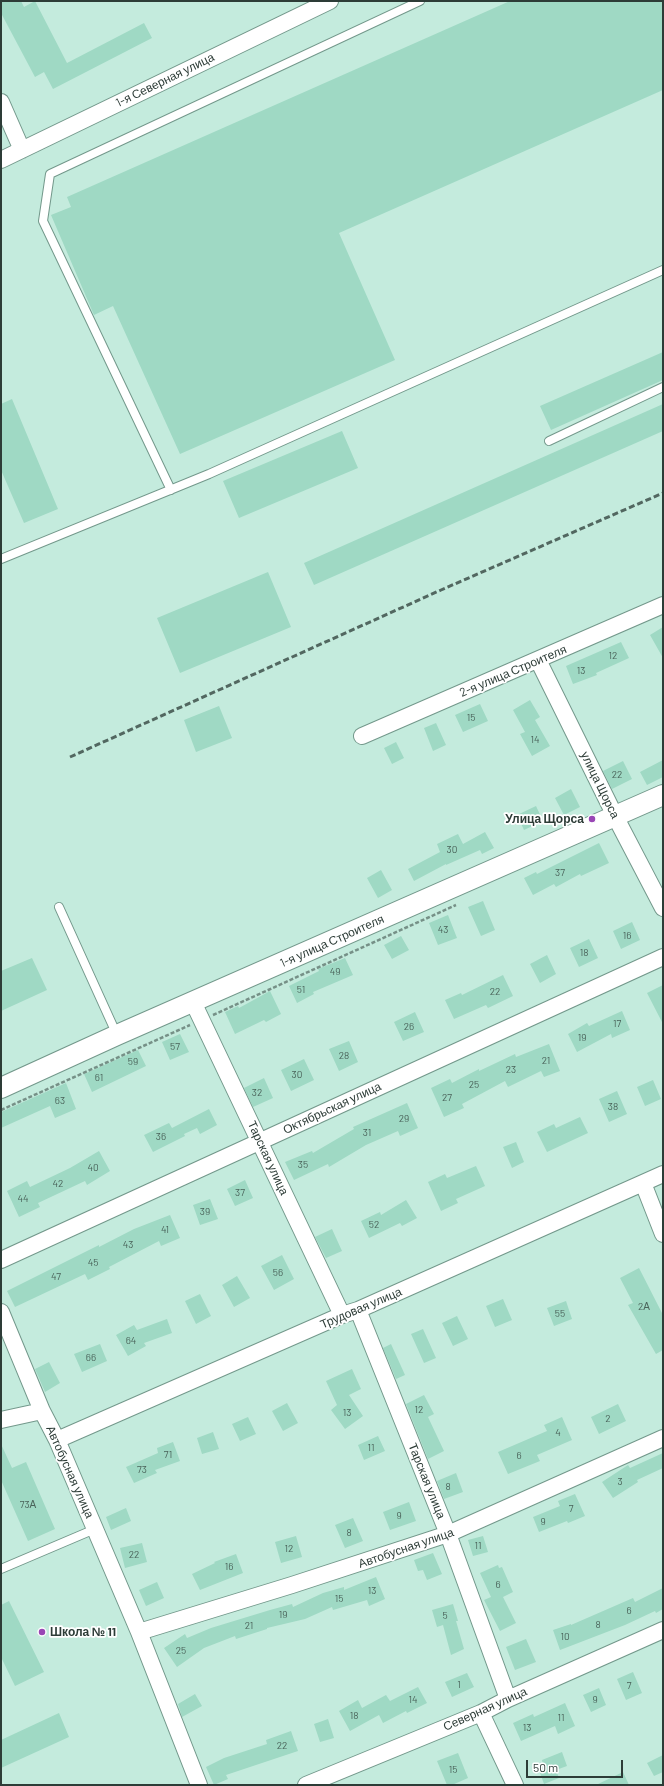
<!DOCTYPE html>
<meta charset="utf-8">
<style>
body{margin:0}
#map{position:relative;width:664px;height:1786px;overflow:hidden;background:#c4ebdd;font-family:Barlow,sans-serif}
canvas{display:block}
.frame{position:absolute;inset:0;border:2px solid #2d3c37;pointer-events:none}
.scale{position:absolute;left:526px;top:1760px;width:97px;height:18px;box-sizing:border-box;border:2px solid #2d3c37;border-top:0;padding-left:5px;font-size:12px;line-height:14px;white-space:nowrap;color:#2d3c37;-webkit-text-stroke:3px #fff;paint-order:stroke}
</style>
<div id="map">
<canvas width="664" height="1786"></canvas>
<div class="frame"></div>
<div class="scale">50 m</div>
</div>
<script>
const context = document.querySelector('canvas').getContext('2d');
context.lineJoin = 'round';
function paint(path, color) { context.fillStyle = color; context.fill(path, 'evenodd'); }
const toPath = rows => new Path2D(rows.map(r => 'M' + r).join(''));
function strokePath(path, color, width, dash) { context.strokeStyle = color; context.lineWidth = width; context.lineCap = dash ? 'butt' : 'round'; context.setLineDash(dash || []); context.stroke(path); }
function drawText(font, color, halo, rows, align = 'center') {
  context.font = font + ' Barlow,sans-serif'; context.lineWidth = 3.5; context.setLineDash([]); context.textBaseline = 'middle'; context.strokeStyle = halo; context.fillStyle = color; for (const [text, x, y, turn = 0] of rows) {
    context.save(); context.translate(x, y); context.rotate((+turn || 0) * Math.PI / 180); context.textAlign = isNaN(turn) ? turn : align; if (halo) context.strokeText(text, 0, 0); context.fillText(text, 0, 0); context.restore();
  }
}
paint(toPath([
 [1,1,21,1,24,7,35,1,67,63,144,23,152,38,53,89,44,72,35,77,1,13],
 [510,1,663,1,663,90,339,233,395,360,180,454,113,306,94,315,51,215,71,207,67,197],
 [663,352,663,380,551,430,540,406],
 [12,399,58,509,24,523,1,470,1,404],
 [663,404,663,431,314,585,304,563],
 [342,431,358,468,239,518,223,481],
 [268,572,291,627,180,673,157,618],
 [663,627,663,658,650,635],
 [621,642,629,658,596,673,597,675,573,684,566,666],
 [530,700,540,717,535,720,550,746,532,756,520,734,525,732,513,710],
 [480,704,488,721,463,732,455,715],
 [219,706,232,738,196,752,184,720],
 [436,723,446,745,433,751,424,728],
 [396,742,404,758,392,764,384,748],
 [663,760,663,777,647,785,640,772],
 [623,761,632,779,612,789,603,771],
 [571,789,580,807,564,815,555,798],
 [536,806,543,821,524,830,517,815],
 [485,832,494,848,482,854,480,850,446,865,446,864,414,881,408,869,440,852,437,844,458,834,463,844],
 [599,843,609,863,581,876,580,874,556,887,554,884,533,895,524,878,536,872,537,874],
 [381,870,392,890,378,898,367,878],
 [483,901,495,930,481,936,468,907],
 [448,915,457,938,438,945,429,923],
 [632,922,640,940,621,949,613,931],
 [401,936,409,950,392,959,384,945],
 [589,939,598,958,579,967,570,948],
 [547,955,556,974,540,983,530,964],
 [32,958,47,990,1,1011,1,971],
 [345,958,353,975,313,992,314,994,297,1003,289,986,319,971,318,969],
 [503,975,513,996,488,1008,486,1005,454,1019,445,1000,461,993,462,995],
 [663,985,663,1024,647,993],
 [270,991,281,1014,266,1022,264,1020,235,1034,225,1012,238,1006,239,1008],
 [622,1011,630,1030,612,1038,611,1034,577,1052,568,1034,587,1023,589,1026],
 [415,1012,424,1032,403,1041,394,1022],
 [180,1034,189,1052,170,1060,162,1042],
 [349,1041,358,1062,339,1071,329,1049],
 [549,1044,560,1071,544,1077,541,1071,508,1087,505,1081,462,1104,464,1108,444,1117,431,1088,450,1079,452,1083,479,1069,479,1071,515,1054,516,1057],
 [138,1050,146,1066,92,1092,84,1074],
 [304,1059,314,1080,291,1091,281,1070],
 [264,1078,273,1098,253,1107,244,1088],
 [653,1080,661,1099,645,1106,637,1087],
 [66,1083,76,1109,55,1118,50,1106,1,1128,1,1112],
 [617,1091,627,1114,609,1122,599,1099],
 [407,1103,418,1128,400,1136,398,1131,366,1145,329,1167,328,1164,294,1180,285,1162,312,1151,313,1153,354,1129,353,1127],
 [209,1109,217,1125,200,1134,197,1128,184,1134,185,1136,153,1152,144,1135,169,1123,172,1128],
 [580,1117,588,1133,547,1152,537,1132,554,1124,556,1128],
 [516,1142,524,1162,512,1168,503,1147],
 [99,1151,110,1171,87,1185,85,1181,38,1203,40,1207,19,1217,7,1191,27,1181,30,1187,70,1168],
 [476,1166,485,1186,456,1199,458,1203,441,1211,428,1182,445,1174,447,1178],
 [245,1180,253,1198,235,1206,227,1189],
 [210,1199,218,1219,200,1225,193,1205],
 [406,1200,417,1218,402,1226,400,1223,369,1238,361,1221,380,1212,381,1215],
 [170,1215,180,1238,161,1246,159,1241,109,1267,110,1269,88,1280,85,1274,15,1307,7,1291,99,1245,99,1247,134,1229],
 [332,1229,342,1251,326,1258,315,1237],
 [282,1255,294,1279,274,1290,261,1266],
 [639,1268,663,1315,663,1350,656,1354,628,1305,633,1303,620,1278],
 [237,1276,250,1298,234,1307,222,1285],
 [200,1294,211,1316,196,1324,185,1301],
 [503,1299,512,1320,495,1327,486,1306],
 [566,1301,572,1319,554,1326,547,1308],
 [457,1316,468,1339,453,1346,442,1323],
 [167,1319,172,1333,144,1343,146,1346,128,1356,116,1335,134,1325,137,1330],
 [423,1329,436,1358,424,1363,411,1334],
 [100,1344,107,1361,82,1372,74,1354],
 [391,1344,405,1375,396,1379,383,1348],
 [49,1362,60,1383,45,1392,35,1369],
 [352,1369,361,1389,349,1395,363,1416,345,1429,331,1410,337,1405,326,1381],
 [424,1395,434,1414,428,1417,444,1451,428,1459,406,1404],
 [287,1403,298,1423,283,1431,272,1411],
 [618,1404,626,1421,599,1434,591,1417],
 [248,1417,256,1434,240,1441,232,1424],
 [562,1417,572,1440,537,1455,540,1461,508,1474,498,1452,547,1431,544,1425],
 [213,1432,219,1449,202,1454,197,1438],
 [378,1436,385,1451,364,1460,358,1445],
 [173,1442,180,1461,155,1470,157,1473,134,1483,126,1467,158,1453,157,1448],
 [1,1444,12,1468,26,1462,55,1529,28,1541,1,1480],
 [663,1453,663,1468,637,1480,638,1482,613,1498,602,1482,628,1465,630,1468],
 [456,1473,463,1492,444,1499,437,1481],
 [575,1494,585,1516,568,1523,567,1521,539,1532,533,1517,560,1506,558,1501],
 [409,1502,416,1521,390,1530,383,1512],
 [126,1508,131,1521,111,1530,106,1517],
 [353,1518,363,1541,345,1548,335,1525],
 [296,1536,302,1557,281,1563,275,1542],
 [483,1536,488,1552,473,1556,468,1540],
 [142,1543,147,1562,125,1568,120,1548],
 [433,1553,442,1574,427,1580,423,1570,418,1571,414,1560],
 [236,1554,243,1573,200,1590,192,1574,215,1563,214,1562],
 [498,1565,499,1568,502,1567,513,1592,503,1597,516,1623,500,1631,484,1600,491,1597,480,1573],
 [376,1577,385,1599,369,1606,367,1600,333,1610,332,1607,305,1619,267,1628,267,1629,236,1639,235,1636,204,1648,177,1667,164,1648,185,1634,187,1638,211,1628,270,1610,292,1604,293,1607,323,1593,344,1587,344,1590],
 [157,1582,164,1598,146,1606,139,1590],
 [663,1588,663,1609,656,1613,655,1611,625,1625,560,1650,553,1630,571,1624,571,1625,633,1598,635,1602],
 [9,1601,44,1672,15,1686,1,1657,1,1605],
 [453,1604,458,1621,456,1621,464,1649,451,1655,443,1625,437,1627,432,1610],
 [526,1639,536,1662,515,1670,506,1647],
 [633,1672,642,1693,626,1700,617,1679],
 [467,1673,474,1687,452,1697,445,1682],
 [418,1687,427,1703,407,1713,406,1711,383,1723,379,1715,350,1731,339,1711,358,1700,362,1708,386,1695,390,1701],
 [599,1688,606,1705,591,1712,583,1695],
 [195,1694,202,1706,182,1717,178,1704],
 [565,1703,575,1726,558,1734,555,1726,521,1741,513,1723,533,1714,534,1717],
 [59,1713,69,1737,1,1768,1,1740],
 [328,1719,334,1738,320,1742,314,1724],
 [291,1731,298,1751,226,1775,228,1779,214,1785,206,1767,224,1758,267,1744,266,1740],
 [562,1752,567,1766,556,1770,559,1778,544,1784,538,1767,543,1765,542,1760],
 [458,1753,468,1778,452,1785,447,1785,437,1761],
 [663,1755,663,1772,654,1776,647,1763],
 [623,1772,629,1785,596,1785]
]), '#9fd9c4');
const service = toPath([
 [549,441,663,387],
 [171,490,43,221,50,174,420,1],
 [1,559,209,474,663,270],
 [59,907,117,1035],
 [1,1569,95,1529]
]);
const minor = toPath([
 [1,102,22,150],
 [1,160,330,1],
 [538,660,615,816,663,908],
 [362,736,663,605],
 [193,1002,342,1315],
 [643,1183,663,1234],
 [1,1260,663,957],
 [358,1310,448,1534,508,1699],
 [1,1312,42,1411,57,1440,139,1632,199,1785],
 [1,1420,42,1411],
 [57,1440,342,1315,358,1310,663,1174],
 [139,1632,292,1585,448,1534,663,1438],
 [481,1713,515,1785],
 [306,1785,481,1713,508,1699,663,1630]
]);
const tertiary = toPath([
 [1,1088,117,1035,663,795]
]);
strokePath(service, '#73988b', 10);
strokePath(minor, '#73988b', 18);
strokePath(tertiary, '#73988b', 22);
strokePath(toPath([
 [213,1015,456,905],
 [1,1110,190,1025]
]), '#769087', 2.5, [4, 2]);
strokePath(service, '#fff', 8);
strokePath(minor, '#fff', 16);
strokePath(tertiary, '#fff', 20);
strokePath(toPath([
 [70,757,441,590,663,493]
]), '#526760', 3, [6, 3]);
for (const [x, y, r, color] of [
 [592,819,4,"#9946b5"],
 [42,1632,4,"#9946b5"]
]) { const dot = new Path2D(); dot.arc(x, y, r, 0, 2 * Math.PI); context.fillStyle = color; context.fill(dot); strokePath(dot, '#fff', 1.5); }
drawText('10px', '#4a635a', null, [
 ["12",613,656],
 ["13",581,671],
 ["15",471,718],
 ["14",535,740],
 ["22",617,775],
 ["30",452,850],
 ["37",560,873],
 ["43",443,930],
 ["16",627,936],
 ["18",584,953],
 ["49",335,972],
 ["51",301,990],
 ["22",495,992],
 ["17",617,1024],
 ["26",409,1027],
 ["19",582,1038],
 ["57",175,1047],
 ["28",344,1056],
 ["21",546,1061],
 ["59",133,1062],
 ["23",511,1070],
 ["30",297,1075],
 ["61",99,1078],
 ["25",474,1085],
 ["32",257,1093],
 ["27",447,1098],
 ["63",60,1101],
 ["38",613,1107],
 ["29",404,1119],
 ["31",367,1133],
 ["36",161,1137],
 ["35",303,1165],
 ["40",93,1168],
 ["42",58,1184],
 ["37",240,1193],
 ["44",23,1199],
 ["39",205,1212],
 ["52",374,1225],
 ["41",165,1230],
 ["43",128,1245],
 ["45",93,1263],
 ["56",278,1273],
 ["47",56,1277],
 ["2А",644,1307],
 ["55",560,1314],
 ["64",131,1341],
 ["66",91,1358],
 ["12",419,1410],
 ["13",347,1413],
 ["2",608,1419],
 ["4",558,1433],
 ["11",371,1448],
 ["71",168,1455],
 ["6",519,1456],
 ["73",142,1470],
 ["3",620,1482],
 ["8",448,1487],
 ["73А",28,1505],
 ["7",571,1509],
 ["9",399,1516],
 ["9",543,1522],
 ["8",349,1533],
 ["11",478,1546],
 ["12",289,1549],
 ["22",134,1555],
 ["16",229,1567],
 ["6",498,1585],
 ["13",372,1591],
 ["15",339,1599],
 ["6",629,1611],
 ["19",283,1615],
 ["5",445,1616],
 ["8",598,1625],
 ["21",249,1626],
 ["10",565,1637],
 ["25",181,1651],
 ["1",459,1685],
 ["7",629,1686],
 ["14",413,1700],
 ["9",595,1700],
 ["18",354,1716],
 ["11",561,1718],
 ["13",527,1728],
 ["22",282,1746],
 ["15",453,1770]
]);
drawText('12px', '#2d3c37', '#fff', [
 ["1-я Северная улица",165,80,-26],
 ["2-я улица Строителя",513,671,-23],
 ["улица Щорса",600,785,64],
 ["1-я улица Строителя",332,941,-24],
 ["Октябрьская улица",332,1108,-25],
 ["Тарская улица",268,1158,65],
 ["Трудовая улица",361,1308,-23],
 ["Автобусная улица",70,1472,66],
 ["Тарская улица",427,1481,68],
 ["Автобусная улица",406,1548,-19],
 ["Северная улица",485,1709,-24]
]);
drawText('bold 12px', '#2d3c37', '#fff', [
 ["Улица Щорса",584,819],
 ["Школа № 11",50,1632,"left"]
], 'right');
</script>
